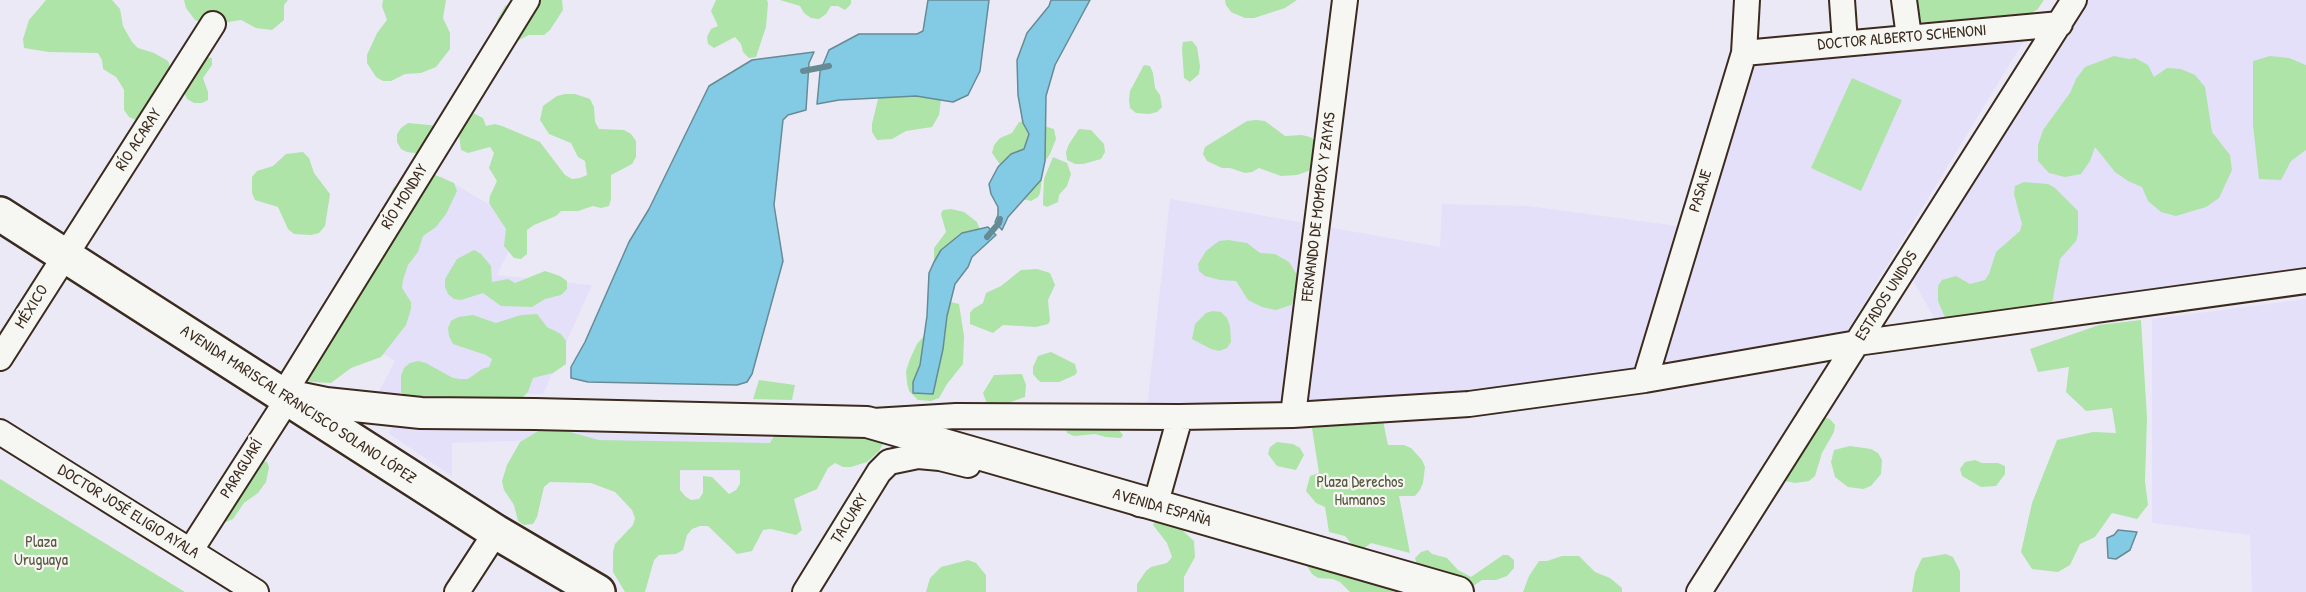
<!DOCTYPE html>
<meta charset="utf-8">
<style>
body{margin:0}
canvas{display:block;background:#ebe9f6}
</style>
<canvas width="2306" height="592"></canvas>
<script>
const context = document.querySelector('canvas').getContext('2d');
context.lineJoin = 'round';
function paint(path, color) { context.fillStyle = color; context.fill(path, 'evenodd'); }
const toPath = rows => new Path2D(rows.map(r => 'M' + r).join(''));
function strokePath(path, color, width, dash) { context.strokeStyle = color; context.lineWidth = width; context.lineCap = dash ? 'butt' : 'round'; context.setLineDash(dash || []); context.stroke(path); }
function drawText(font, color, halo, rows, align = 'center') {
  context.font = font + ' "Patrick Hand",sans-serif'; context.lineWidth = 4.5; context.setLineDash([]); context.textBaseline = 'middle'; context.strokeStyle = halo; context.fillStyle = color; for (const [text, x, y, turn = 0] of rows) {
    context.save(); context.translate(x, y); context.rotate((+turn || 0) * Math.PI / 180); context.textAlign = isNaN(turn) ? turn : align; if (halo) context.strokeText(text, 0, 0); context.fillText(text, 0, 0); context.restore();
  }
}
paint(toPath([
 [2078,0,2306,0,2306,271,1937,323,1909,273],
 [2025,39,1843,338,1633,369,1473,390,1297,403,1147,407,1170,199,1440,247,1442,204,1528,206,1707,230,1747,59],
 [441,176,522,224,497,275,592,285,543,394,378,393,395,361,348,333],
 [2306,299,2306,592,2252,592,2250,535,2152,523,2152,319],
 [392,427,810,439,786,471,542,470,542,440,452,443,452,476,391,435,389,433]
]), '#e4e0f9');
paint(toPath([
 [46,0,112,0,120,9,123,26,132,42,138,48,154,53,168,61,173,74,145,120,136,120,129,117,124,110,124,90,120,83,116,77,103,69,102,60,98,53,49,52,24,48,23,39,29,20],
 [184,0,288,0,284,5,284,20,272,30,256,28,241,20,210,25,195,20,186,8],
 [383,0,446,0,443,18,450,33,450,49,436,67,421,73,405,74,391,81,383,81,376,77,367,63,367,55,377,33,387,20,382,6],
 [514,0,562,0,563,10,550,30,544,35,529,35,515,42,508,43,495,35,497,20,505,6],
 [716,0,767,0,768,3,766,27,756,57,749,58,743,52,741,44,735,37,714,48,708,44,707,37,711,29,718,26,711,11],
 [780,0,851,0,851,4,845,10,838,6,831,6,826,14,819,19,811,18,804,13,800,6],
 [1225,0,1297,0,1285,8,1254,18,1245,18,1231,12,1226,5],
 [1915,0,2044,0,2037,10,2031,13,1917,23],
 [983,31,985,42,958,63,941,99,939,115,932,127,906,131,892,139,877,140,872,132,872,124,878,99,874,92],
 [1192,41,1197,47,1200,66,1199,74,1190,82,1184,78,1182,49,1183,42],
 [195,56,212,58,212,65,203,78,208,92,208,100,202,103,194,103,187,99,184,92],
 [2114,56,2129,59,2135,58,2148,65,2154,77,2167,68,2181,69,2195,75,2205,87,2212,132,2230,155,2232,170,2219,198,2206,207,2176,216,2161,212,2148,201,2142,187,2128,181,2115,172,2095,147,2090,161,2081,174,2065,177,2049,173,2038,161,2038,145,2043,130,2070,93,2076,79,2085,67],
 [2270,56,2289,58,2306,65,2306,150,2291,161,2281,180,2259,179,2253,125,2253,61],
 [1144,65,1150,66,1153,73,1155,88,1160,95,1162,107,1157,112,1149,114,1136,113,1130,108,1129,100,1130,91],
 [1852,78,1902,100,1861,191,1811,168],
 [565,94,575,94,590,99,594,107,595,122,599,129,624,130,631,134,636,141,636,157,632,164,611,175,611,199,609,206,601,208,593,206,578,211,561,211,556,216,534,225,527,230,527,254,521,259,514,258,504,246,506,229,489,203,490,196,497,181,489,168,494,153,490,147,468,153,461,150,459,135,452,133,422,154,407,152,401,149,397,142,397,134,401,128,408,123,440,126,469,111,483,118,486,126,495,124,502,126,540,142,565,175,572,179,580,178,587,175,585,161,578,157,571,143,549,134,540,120,543,106,557,96],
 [1256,120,1265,121,1285,136,1302,135,1310,137,1317,142,1316,165,1311,170,1297,175,1281,176,1259,168,1252,172,1245,173,1230,168,1222,168,1207,161,1203,154,1205,147,1247,121],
 [1027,121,1054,129,1056,139,1050,154,1044,163,1040,193,1038,197,1031,201,1007,195,1001,166,992,153,994,145,1000,138,1012,133,1019,122],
 [1079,129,1091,130,1104,144,1105,152,1101,159,1083,164,1075,164,1067,160,1066,152,1069,144],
 [303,152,309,158,314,173,330,194,325,226,319,233,311,235,294,234,288,229,278,207,255,200,252,193,252,177,257,171,273,166,286,154],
 [1053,157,1067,163,1071,174,1067,186,1059,195,1058,202,1047,207,1043,205,1043,201,1044,179],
 [433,174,454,183,457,191,446,214,436,227,423,236,418,252,408,265,403,280,402,288,411,302,411,309,406,325,381,357,351,368,331,383,298,381,389,211,390,196,393,188,407,177],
 [2024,182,2048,184,2055,188,2078,211,2078,234,2076,241,2060,259,2052,304,2042,316,1947,322,1938,301,1938,286,1942,280,1956,276,1970,284,1985,280,1989,274,1996,252,2020,231,2022,224,2014,194,2015,186],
 [951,209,964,212,977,222,980,230,937,262,934,259,934,248,946,232,941,214,943,210],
 [1228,240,1247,243,1260,253,1275,254,1289,262,1297,275,1298,283,1298,291,1291,305,1276,310,1262,307,1248,300,1236,281,1220,280,1205,276,1199,271,1198,264,1206,251,1219,241],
 [474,250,481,254,491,266,492,282,508,279,515,283,545,271,560,276,567,281,567,289,561,295,545,299,532,307,501,306,483,293,461,300,454,299,448,294,445,287,445,279,457,259],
 [1037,269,1050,273,1055,285,1048,300,1050,321,1048,324,1036,327,1003,325,993,333,970,324,970,313,973,309,983,303,986,293,1001,286,1021,270],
 [947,301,959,304,964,336,963,364,947,384,939,398,931,401,918,400,909,391,907,383,906,371,910,359,917,344,929,330],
 [1213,311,1221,312,1227,318,1230,326,1231,342,1227,348,1219,351,1211,349,1192,339,1195,324,1206,313],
 [537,314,547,327,561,334,566,341,566,364,553,373,533,378,528,392,522,398,506,402,406,398,401,392,401,376,404,368,410,363,418,361,426,363,453,378,460,379,468,379,482,369,489,367,492,359,486,355,453,344,449,336,448,328,451,321,458,317,473,315,496,323,521,315],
 [2141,320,2147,418,2145,481,2148,505,2137,519,2112,513,2095,537,2080,544,2070,565,2058,572,2032,569,2021,552,2032,503,2057,440,2093,432,2116,433,2112,408,2086,411,2066,392,2069,367,2038,372,2030,349,2099,325],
 [1051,352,1075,364,1077,372,1075,375,1059,382,1041,382,1038,380,1033,374,1033,367,1038,356],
 [1022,374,1026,385,1025,397,1005,404,990,407,987,404,983,393,994,375],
 [759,380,795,385,792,400,753,399],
 [1823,417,1830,419,1835,425,1834,432,1822,453,1815,476,1809,481,1795,483,1780,480],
 [1383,421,1388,445,1404,445,1411,448,1422,460,1425,467,1423,483,1420,490,1415,496,1399,496,1410,553,1371,543,1363,549,1356,549,1345,536,1329,532,1325,507,1316,503,1306,491,1310,476,1319,473,1312,428],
 [1065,425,1117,428,1123,435,1121,438,1106,437,1095,434,1074,436,1067,433],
 [554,427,564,427,570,432,599,440,770,443,774,436,779,433,882,435,883,444,879,451,867,462,851,467,843,467,835,463,828,468,817,489,794,499,802,530,796,535,771,529,763,530,752,551,737,554,708,526,700,526,692,529,687,535,683,550,676,554,659,555,654,560,645,592,625,592,613,572,613,552,615,544,633,525,635,518,632,510,615,492,591,483,550,482,544,487,537,517,533,524,524,525,518,521,514,505,504,490,502,481,507,465,520,442,540,430],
 [680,470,740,470,740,484,736,490,729,494,712,477,703,476,703,493,699,499,691,500,685,496,680,490],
 [1277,442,1293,444,1300,448,1304,455,1296,470,1277,466,1268,454,1270,447],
 [1850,446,1871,449,1878,453,1882,460,1881,474,1871,486,1863,489,1848,487,1835,477,1831,462,1834,450],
 [258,460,267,462,269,467,266,482,258,493,244,503,233,519,226,522,222,520],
 [1975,460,1982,463,1998,463,2005,466,2005,474,1996,486,1981,487,1962,476,1960,469,1965,462],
 [0,479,170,583,185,592,0,592],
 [1156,518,1171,520,1194,541,1195,557,1184,577,1184,592,1137,592,1137,584,1146,571,1151,567,1167,563,1172,557,1167,543,1153,525],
 [1428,550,1432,554,1447,558,1458,570,1471,577,1503,555,1508,555,1514,560,1514,568,1507,576,1496,580,1482,580,1469,589,1435,569,1424,568,1417,565,1415,558,1421,552],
 [1946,554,1953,557,1960,571,1960,592,1912,592,1915,573,1922,558],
 [1562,556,1579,556,1595,572,1610,578,1622,588,1622,592,1523,592,1529,576,1539,561,1547,561],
 [968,560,976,563,986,575,986,592,926,592,930,578,941,567],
 [1304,561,1405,592,1350,592,1340,582,1333,579,1318,578,1312,574]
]), '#aee4a8');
const water = toPath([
 [928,0,989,0,980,71,968,95,953,102,916,96,839,100,817,104,820,72,829,50,859,34,917,34,923,31,928,0],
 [1051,0,1090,0,1055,65,1046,96,1045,161,1041,180,1008,217,1002,230,995,222,998,215,998,207,991,194,989,184,998,167,1011,154,1024,149,1029,134,1023,123,1018,95,1017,60,1027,33,1049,6,1051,0],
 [814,52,809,63,806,110,788,115,783,120,774,205,783,261,752,374,747,382,737,385,588,382,571,378,571,367,585,342,629,242,649,209,709,86,752,60,814,52],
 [988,227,996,235,972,257,968,267,955,284,947,316,943,349,933,394,913,393,913,382,920,365,927,316,929,273,934,262,941,250,962,233,988,227],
 [2118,530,2137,532,2130,550,2116,559,2108,558,2107,538,2114,535,2118,530]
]);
paint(water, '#83cbe4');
strokePath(water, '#668b95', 1.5);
strokePath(toPath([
 [803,71,829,66],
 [987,237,999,223,1000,219]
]), '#668b95', 6);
const minor = toPath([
 [1842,0,1845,43],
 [1904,0,1909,37],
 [1744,53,2060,24],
 [0,358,213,24],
 [1645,380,1744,53,1747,0],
 [1293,415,1345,0],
 [873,421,956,416,1180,417,1293,415,1469,404,1645,380,1857,343,2306,281],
 [0,432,256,592],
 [1139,504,1155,506,1180,417],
 [196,542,280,411,283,395,527,0],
 [457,592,496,532],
 [805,592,879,472,889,462,918,456,940,458,968,465],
 [1699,592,2074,0]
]);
const major = toPath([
 [287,395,326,403,421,413,535,414,867,422,1458,592]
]);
const highway = toPath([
 [0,214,496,532,598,592]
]);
strokePath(minor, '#3b2a1e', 28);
strokePath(major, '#3b2a1e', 34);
strokePath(highway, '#3b2a1e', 38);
strokePath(minor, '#f6f6f2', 24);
strokePath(major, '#f6f6f2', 30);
strokePath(highway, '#f6f6f2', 33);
drawText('16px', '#3b2a1e', '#f6f6f2', [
 ["DOCTOR ALBERTO SCHENONI",1902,38,-5],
 ["RÍO ACARAY",139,140,-57],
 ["PASAJE",1701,191,-73],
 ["RÍO MONDAY",405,197,-58],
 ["FERNANDO DE MOMPOX Y ZAYAS",1319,207,-83],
 ["ESTADOS UNIDOS",1887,296,-58],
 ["MÉXICO",32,307,-58],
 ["AVENIDA MARISCAL FRANCISCO SOLANO LÓPEZ",298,405,33],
 ["PARAGUARÍ",242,469,-58],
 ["AVENIDA ESPAÑA",1162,508,16],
 ["DOCTOR JOSÉ ELIGIO AYALA",128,512,32],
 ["TACUARY",850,519,-58]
]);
drawText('16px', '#585840', '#f6f6f2', [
 ["Plaza Derechos",1360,483],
 ["Humanos",1360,501],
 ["Plaza",41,543],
 ["Uruguaya",41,561]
]);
</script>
